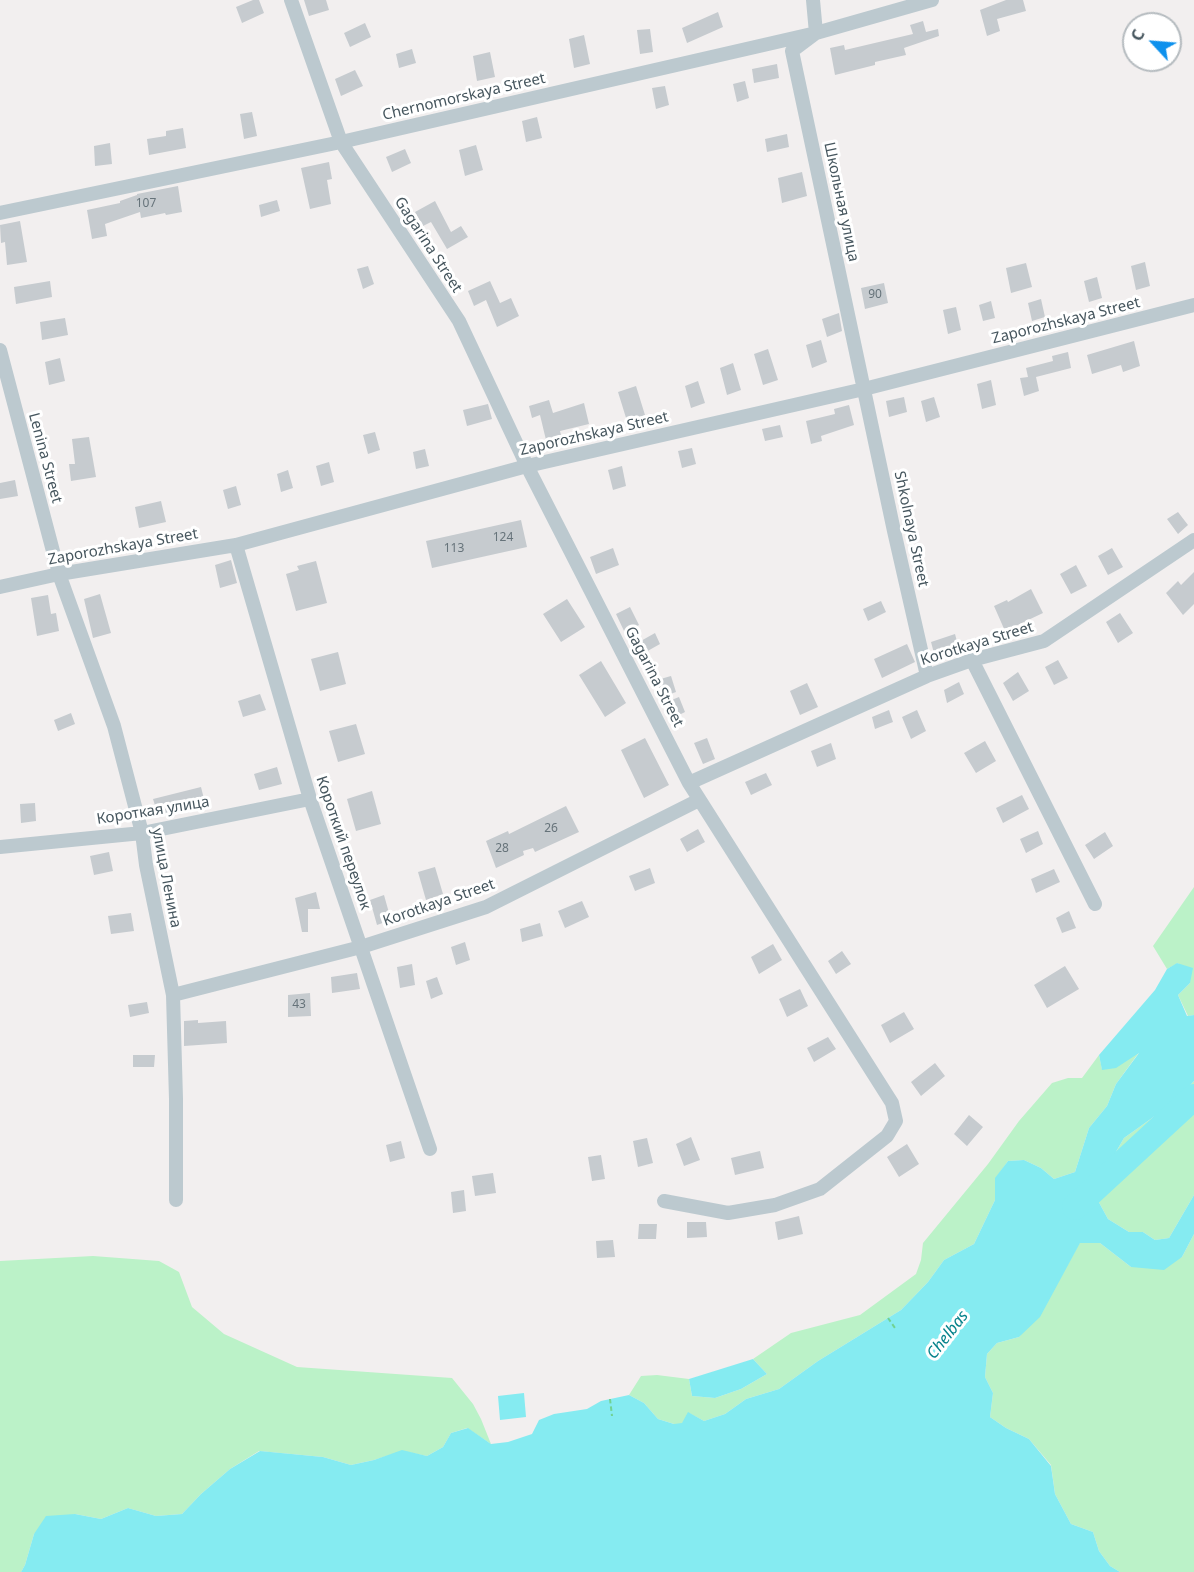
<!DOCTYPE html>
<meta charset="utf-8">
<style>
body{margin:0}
#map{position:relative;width:1194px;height:1572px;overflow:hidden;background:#f2efef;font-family:"Noto Sans",sans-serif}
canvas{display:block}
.north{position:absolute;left:1122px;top:12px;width:60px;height:60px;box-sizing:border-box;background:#fff;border:2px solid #b5bbbf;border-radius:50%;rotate:296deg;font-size:16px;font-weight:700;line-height:24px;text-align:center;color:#46565e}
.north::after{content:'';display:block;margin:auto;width:21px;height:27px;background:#0e91ed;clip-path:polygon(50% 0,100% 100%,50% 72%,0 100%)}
</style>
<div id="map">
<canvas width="1194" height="1572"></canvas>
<div class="north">С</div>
</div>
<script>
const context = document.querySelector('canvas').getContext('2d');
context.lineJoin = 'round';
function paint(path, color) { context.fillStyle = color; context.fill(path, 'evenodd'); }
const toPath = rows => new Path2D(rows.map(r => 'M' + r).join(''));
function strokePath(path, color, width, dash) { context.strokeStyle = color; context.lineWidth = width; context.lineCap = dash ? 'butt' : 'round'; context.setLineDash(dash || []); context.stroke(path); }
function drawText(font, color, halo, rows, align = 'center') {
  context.font = font + ' "Noto Sans",sans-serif'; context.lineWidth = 6; context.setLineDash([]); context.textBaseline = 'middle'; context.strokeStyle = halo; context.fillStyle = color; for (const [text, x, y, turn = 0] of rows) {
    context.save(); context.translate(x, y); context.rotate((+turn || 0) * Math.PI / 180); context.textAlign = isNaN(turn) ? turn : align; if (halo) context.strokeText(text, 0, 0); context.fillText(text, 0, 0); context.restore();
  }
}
paint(toPath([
 [1194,887,1194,1015,1188,1016,1178,995,1190,983,1178,963,1167,969,1153,946],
 [1140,1051,1116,1084,1107,1106,1089,1128,1075,1172,1054,1179,1041,1168,1024,1160,1008,1161,996,1178,995,1200,974,1244,944,1260,928,1282,901,1310,818,1361,779,1389,746,1399,725,1414,704,1421,689,1413,682,1424,674,1424,658,1419,644,1403,629,1395,641,1376,657,1375,689,1379,692,1396,715,1398,741,1389,767,1374,753,1359,791,1333,860,1315,916,1274,921,1260,923,1243,988,1164,1019,1121,1052,1083,1068,1078,1082,1078,1099,1055,1102,1069],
 [1194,1081,1194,1195,1169,1238,1155,1240,1143,1232,1129,1232,1108,1219,1096,1197,1102,1176,1124,1138,1176,1101],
 [1194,1234,1194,1572,1120,1572,1110,1566,1099,1551,1093,1532,1071,1524,1055,1494,1051,1465,1029,1439,1006,1428,990,1417,993,1393,985,1377,987,1354,997,1343,1019,1337,1059,1280,1080,1242,1100,1243,1131,1267,1182,1257],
 [93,1256,159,1261,179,1272,192,1307,224,1334,297,1367,452,1378,473,1404,481,1419,491,1444,467,1428,451,1433,443,1447,427,1456,402,1451,374,1460,351,1465,323,1457,259,1451,230,1469,201,1494,182,1514,156,1516,128,1508,101,1519,75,1514,34,1534,25,1565,21,1572,0,1572,0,1261]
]), '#bbf2c8');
paint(toPath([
 [1177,963,1193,968,1190,983,1178,995,1187,1016,1194,1015,1194,1081,1176,1101,1124,1138,1102,1176,1096,1197,1108,1219,1129,1232,1143,1232,1155,1240,1169,1238,1194,1195,1194,1234,1182,1257,1164,1270,1131,1267,1100,1243,1080,1243,1040,1317,1019,1337,997,1343,987,1354,985,1377,993,1393,990,1417,1006,1428,1029,1439,1051,1466,1055,1494,1071,1524,1093,1532,1099,1551,1110,1566,1120,1572,21,1572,25,1565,34,1534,46,1516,75,1514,101,1519,128,1508,156,1516,182,1514,201,1494,230,1469,260,1451,323,1457,351,1465,374,1460,402,1450,427,1456,443,1447,451,1433,468,1428,491,1444,508,1442,532,1434,539,1420,554,1414,587,1409,601,1401,629,1395,644,1403,658,1419,674,1424,682,1423,688,1412,704,1421,725,1414,746,1399,779,1389,818,1361,901,1310,928,1282,944,1260,974,1244,995,1200,995,1178,1008,1161,1024,1160,1041,1168,1054,1179,1075,1172,1089,1128,1107,1106,1116,1084,1139,1053,1116,1068,1102,1070,1099,1055,1155,990,1167,969],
 [753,1359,767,1374,741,1389,715,1398,692,1396,689,1379],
 [524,1393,526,1417,500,1420,498,1396]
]), '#85ebf1');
strokePath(toPath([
 [1075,1207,1194,1097]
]), '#85ebf1', 26);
paint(toPath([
 [253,0,259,0,264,13,242,23,236,7],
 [304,0,326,0,329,10,309,16],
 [1006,0,1023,0,1026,11,997,19,1000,31,987,36,980,10],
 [718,12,723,27,687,43,682,28],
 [923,21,926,32,938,29,939,36,904,48,906,55,875,62,875,65,835,75,830,48,844,45,845,50,913,34,910,25],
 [365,23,371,37,350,47,344,33],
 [650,29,653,52,640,54,637,30],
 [584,35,590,64,574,68,569,39],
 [412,49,416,63,399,68,396,54],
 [490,52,495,77,477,81,473,56],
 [777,64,779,78,754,83,752,69],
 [355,70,363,86,341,96,335,79],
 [745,81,749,98,737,102,733,84],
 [665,86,669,105,656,109,652,88],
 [252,112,257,136,244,139,240,114],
 [537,117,542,138,526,142,522,121],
 [183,128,186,148,149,155,147,139,166,136,166,131],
 [787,134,789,147,767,152,765,139],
 [110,143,112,164,95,166,94,146],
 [476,145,483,170,465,176,459,150],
 [405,149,411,163,392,172,386,157],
 [329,162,332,179,327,180,331,204,310,209,301,168],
 [802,172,807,196,782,203,778,178],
 [178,186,182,212,166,215,165,213,141,218,140,212,105,224,107,236,92,239,87,210,120,203,120,201,137,195,137,194],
 [277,200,280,211,261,217,259,205],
 [435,201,451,232,461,226,468,237,447,249,431,222,423,226,415,212],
 [20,221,27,262,7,265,5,242,1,243,0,225],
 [1145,262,1150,286,1136,290,1131,266],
 [1026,263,1032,287,1011,293,1006,268],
 [368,266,374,284,363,289,357,269],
 [1097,277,1102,298,1089,302,1084,281],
 [50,281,52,297,16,304,14,287],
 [490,281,500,303,511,298,519,316,497,327,486,300,474,306,468,291],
 [884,283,888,303,865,309,861,288],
 [1041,299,1045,317,1032,321,1028,303],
 [991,301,995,318,983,321,979,305],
 [956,307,961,330,948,334,943,310],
 [839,313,842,331,827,337,822,319],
 [65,318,68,335,42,340,40,322],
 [821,340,827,362,812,368,806,345],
 [1134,341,1140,366,1123,372,1121,365,1092,374,1087,355],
 [768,349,778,380,763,385,754,354],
 [1068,352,1071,368,1036,377,1039,391,1024,396,1020,378,1028,377,1026,368,1053,361,1052,356],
 [60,358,65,381,49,385,45,362],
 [733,363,741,390,727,395,720,368],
 [991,380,996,405,982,409,977,384],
 [698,381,705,403,691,408,685,386],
 [636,386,645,415,627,421,618,392],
 [904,397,907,412,889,417,886,401],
 [934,397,940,417,926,422,921,401],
 [549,400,553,413,584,403,589,424,560,431,561,435,546,440,540,415,532,418,529,406],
 [488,404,492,419,467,426,463,410],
 [849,405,854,425,821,436,822,441,811,444,806,421,835,414,834,409],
 [780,425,783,437,765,441,762,429],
 [375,432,380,450,368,454,363,435],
 [89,437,96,477,71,481,69,464,75,464,72,439],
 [692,448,696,464,682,468,678,451],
 [425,449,429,466,416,469,413,452],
 [329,462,334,482,321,486,316,466],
 [622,466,626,486,613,490,608,470],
 [288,470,293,488,281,492,277,474],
 [15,480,18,496,0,499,0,483],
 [236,486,241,505,228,509,223,490],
 [161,501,166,522,139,528,135,507],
 [1178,512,1188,525,1178,534,1167,519],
 [521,520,527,547,432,568,426,541],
 [613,548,619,565,596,574,590,557],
 [1112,548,1123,567,1108,575,1098,556],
 [231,560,237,583,220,588,215,565],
 [316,561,327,603,296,611,286,574,299,570,297,566],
 [1076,565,1087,586,1071,594,1060,574],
 [1194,572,1194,604,1183,615,1166,593,1178,581,1181,585],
 [1031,589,1043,613,1005,631,994,606,1007,600,1008,602],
 [100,594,111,633,93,638,84,599],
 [48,595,51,614,56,613,59,631,37,636,31,598],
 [567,599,585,627,561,642,543,614],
 [881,601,886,612,868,621,863,609],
 [630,607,639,625,625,633,616,614],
 [1120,613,1133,633,1118,643,1106,622],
 [655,633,660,644,644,653,639,642],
 [955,634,959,649,935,657,931,642],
 [907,644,915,662,882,678,874,659],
 [338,652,346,684,320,691,311,659],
 [1058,660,1068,678,1054,685,1045,667],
 [601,661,626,703,605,717,579,675],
 [1018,672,1029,691,1013,701,1003,683],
 [671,676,676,692,662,697,657,680],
 [959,682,964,694,947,703,944,690],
 [807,683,818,707,800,715,790,691],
 [260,694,266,710,243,717,238,701],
 [679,697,685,712,675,717,669,701],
 [889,710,893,722,875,729,872,717],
 [917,710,926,731,911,739,902,717],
 [71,713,75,724,58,731,54,720],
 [356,724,365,754,338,762,329,731],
 [645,738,669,785,644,798,621,750],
 [707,738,715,759,703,764,694,743],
 [985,741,996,761,976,773,964,753],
 [831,743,836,759,817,767,811,751],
 [277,767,282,784,259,790,254,774],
 [766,773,772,785,751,795,745,782],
 [201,787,205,803,158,815,153,799],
 [372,791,381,824,356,831,347,799],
 [1022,795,1029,809,1003,823,996,808],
 [35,803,36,821,21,823,20,804],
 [566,806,579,832,535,852,533,848,523,851,524,855,496,868,486,841,508,831,509,834],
 [698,829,705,842,687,852,680,839],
 [1038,831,1043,844,1026,853,1020,839],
 [1105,832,1113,846,1094,859,1085,845],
 [109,852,113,871,94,875,90,856],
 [435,867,443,894,426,900,418,872],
 [650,868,655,883,635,891,629,876],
 [1054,869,1060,882,1036,893,1031,879],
 [316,892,320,909,308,909,308,932,302,932,295,898],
 [384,895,391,920,377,925,370,900],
 [582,901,589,917,565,928,558,911],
 [1069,911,1076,928,1062,933,1056,918],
 [131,913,134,931,111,934,108,916],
 [540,923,543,936,522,942,520,929],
 [465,942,470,960,456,965,451,947],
 [773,944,782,960,759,974,751,957],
 [842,951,851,964,836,974,828,961],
 [412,964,415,985,400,988,397,967],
 [1065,966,1079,989,1047,1008,1034,985],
 [357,973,360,989,332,993,331,977],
 [437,977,443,994,431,999,426,981],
 [800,989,808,1006,787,1017,779,999],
 [310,993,311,1016,288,1017,288,995],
 [147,1002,149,1013,130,1017,128,1005],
 [904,1012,914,1029,890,1043,881,1025],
 [198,1020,198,1023,226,1021,227,1043,184,1046,184,1021],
 [828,1037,836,1049,814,1062,807,1048],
 [133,1055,155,1055,154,1067,133,1067],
 [935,1063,945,1076,921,1096,911,1082],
 [969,1115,983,1127,967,1146,954,1134],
 [691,1137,700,1160,684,1166,676,1144],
 [647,1138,653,1163,638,1167,633,1141],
 [401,1141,405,1158,390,1162,386,1145],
 [907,1144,919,1164,899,1177,887,1157],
 [760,1151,764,1168,735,1175,731,1158],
 [601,1155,605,1179,592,1181,588,1157],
 [493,1173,496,1193,475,1196,472,1176],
 [464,1190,466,1211,453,1213,451,1192],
 [799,1216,803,1234,778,1240,775,1222],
 [687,1222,706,1222,707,1237,687,1238],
 [639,1224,657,1224,656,1239,638,1239],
 [613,1240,615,1257,597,1258,596,1241]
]), '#c6cbcf');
strokePath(toPath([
 [888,1318,895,1328],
 [610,1399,612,1416]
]), '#71d293', 2, [4.5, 3]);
strokePath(toPath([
 [291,0,341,142,459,321,527,466,689,783,892,1103,896,1121,887,1136,820,1189,775,1205,728,1213,664,1201],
 [813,0,816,33,792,51,894,531,927,676],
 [0,213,341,142,816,33,932,0],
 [0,350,59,574,114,726,142,833,146,865,173,995,176,1099,176,1200],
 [236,545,310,799,430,1149],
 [0,587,59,574,236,545,527,466,864,389,1194,305],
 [972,660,1095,904],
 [689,783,927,676,972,660,1044,641,1194,540],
 [0,847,142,833,310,799],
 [173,995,361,947,486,907,699,800]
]), '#bcc9cf', 14);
drawText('12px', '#66737a', null, [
 ["107",146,204],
 ["90",875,295],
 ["124",503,538],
 ["113",454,549],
 ["26",551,829],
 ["28",502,849],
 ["43",299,1005]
]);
drawText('15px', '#46565e', '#fff', [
 ["Chernomorskaya Street",464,97,-13],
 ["Школьная улица",841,202,78],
 ["Gagarina Street",428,245,57],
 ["Zaporozhskaya Street",1066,321,-14],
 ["Zaporozhskaya Street",594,434,-13],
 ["Lenina Street",45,458,75],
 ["Shkolnaya Street",911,529,78],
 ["Zaporozhskaya Street",123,547,-10],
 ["Korotkaya Street",977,644,-17],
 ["Gagarina Street",654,677,63],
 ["Короткая улица",153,811,-9],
 ["Короткий переулок",343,843,71],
 ["улица Ленина",166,878,79],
 ["Korotkaya Street",439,903,-19]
]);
drawText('italic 16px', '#06838b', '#fff', [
 ["Chelbas",948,1335,-52]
]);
</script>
